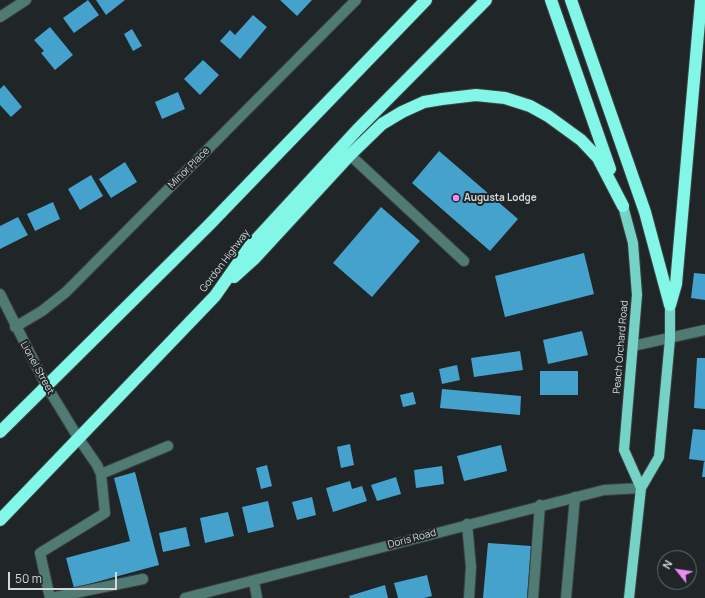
<!DOCTYPE html>
<style>
body{margin:0}
#map{position:relative;width:705px;height:598px;overflow:hidden;background:#202627;font-family:Manrope,sans-serif}
canvas{display:block}
.north{position:absolute;left:657px;top:550px;width:40px;height:40px;box-sizing:border-box;background:#202627;border:1px solid #686d6e;border-radius:50%;rotate:300deg;font-size:11px;font-weight:700;line-height:16px;text-align:center;color:#d4d8d8}
.north::after{content:'';display:block;margin:auto;width:14px;height:18px;background:#ef8bf7;clip-path:polygon(50% 0,100% 100%,50% 72%,0 100%)}
.scale{position:absolute;left:8px;top:572px;width:109px;height:18px;box-sizing:border-box;border:2px solid #d4d8d8;border-top:0;padding-left:5px;font-size:12px;line-height:14px;white-space:nowrap;color:#d4d8d8;-webkit-text-stroke:3px #202627;paint-order:stroke}
</style>
<div id="map">
<canvas width="705" height="598"></canvas>
<div class="north">N</div>
<div class="scale">50 m</div>
</div>
<script>
const context = document.querySelector('canvas').getContext('2d');
context.lineJoin = 'round';
function paint(path, color) { context.fillStyle = color; context.fill(path, 'evenodd'); }
const toPath = rows => new Path2D(rows.map(r => 'M' + r).join(''));
function strokePath(path, color, width, dash) { context.strokeStyle = color; context.lineWidth = width; context.lineCap = dash ? 'butt' : 'round'; context.setLineDash(dash || []); context.stroke(path); }
function drawText(font, color, halo, rows, align = 'center') {
  context.font = font + ' Manrope,sans-serif'; context.lineWidth = 4; context.setLineDash([]); context.textBaseline = 'middle'; context.strokeStyle = halo; context.fillStyle = color; for (const [text, x, y, turn = 0] of rows) {
    context.save(); context.translate(x, y); context.rotate((+turn || 0) * Math.PI / 180); context.textAlign = isNaN(turn) ? turn : align; if (halo) context.strokeText(text, 0, 0); context.fillText(text, 0, 0); context.restore();
  }
}
paint(toPath([
 [88,0,99,15,74,33,63,18],
 [96,0,125,0,106,15],
 [280,0,312,0,297,16],
 [253,15,267,27,240,59,220,41,230,30,235,35],
 [50,27,73,55,55,70,41,53,44,51,34,40],
 [132,29,142,46,133,51,124,34],
 [203,60,219,75,200,95,184,79],
 [4,85,22,107,11,117,0,105,0,89],
 [178,92,185,109,162,119,155,102],
 [439,151,518,219,490,251,412,183],
 [125,162,137,182,111,198,99,179],
 [91,175,103,196,80,210,68,189],
 [53,202,60,219,35,231,27,214],
 [381,207,420,241,372,297,333,263],
 [18,217,28,235,0,249,0,226],
 [584,253,594,294,505,317,495,276],
 [694,273,705,274,705,300,691,298],
 [582,331,588,355,548,364,543,340],
 [520,351,523,370,474,377,471,358],
 [697,358,705,358,705,409,694,408],
 [457,365,460,380,442,384,439,369],
 [540,371,578,371,578,395,540,395],
 [442,389,521,396,520,415,440,408],
 [413,392,416,404,403,407,400,395],
 [693,429,705,430,705,461,689,459],
 [350,444,354,465,341,468,337,447],
 [501,445,507,471,464,481,457,456],
 [704,461,705,462,705,477,702,477],
 [267,465,272,486,261,489,256,468],
 [442,466,444,484,416,488,414,470],
 [135,472,159,565,74,588,66,558,130,541,114,478],
 [396,477,401,494,377,501,371,485],
 [350,481,352,489,362,486,367,501,333,512,326,488],
 [312,497,316,515,297,520,292,502],
 [268,501,274,527,248,533,242,507],
 [228,512,234,536,205,543,200,518],
 [186,527,190,546,163,552,159,533],
 [488,543,531,546,527,598,483,598],
 [427,575,432,596,424,598,398,598,394,583],
 [385,585,388,598,350,598,349,596]
]), '#44a2cd');
const minor = toPath([
 [0,17,26,0],
 [350,155,464,261],
 [0,294,46,385,79,439,97,465,101,474,105,513,40,553,50,598],
 [15,327,42,311,66,292,356,0],
 [633,346,705,330],
 [101,474,168,446],
 [467,524,471,567,469,598],
 [254,581,257,598],
 [51,598,143,579],
 [185,598,604,490,641,488],
 [533,598,540,505],
 [566,598,575,497]
]);
const major = toPath([
 [623,206,633,243,637,295,624,450,641,488],
 [629,598,641,488,659,457,670,339,670,305]
]);
const highway = toPath([
 [551,0,610,169],
 [571,0,645,212,670,305],
 [234,277,255,258,350,155,382,124,402,112,424,102,442,99,476,95,505,98,530,106,548,116,581,140,598,158,623,206],
 [670,305,676,284,701,0],
 [0,432,208,226,426,0],
 [0,520,215,296,250,246,357,130,486,0]
]);
strokePath(minor, '#3d4243', 12);
strokePath(major, '#3d4243', 12);
strokePath(highway, '#3d4243', 14);
strokePath(minor, '#507b75', 10);
strokePath(major, '#75d3c6', 10);
strokePath(highway, '#82f6e7', 12);
for (const [x, y, r, color] of [
 [456,198,4,"#ef8bf7"]
]) { const dot = new Path2D(); dot.arc(x, y, r, 0, 2 * Math.PI); context.fillStyle = color; context.fill(dot); strokePath(dot, '#202627', 1.5); }
drawText('10px', '#d4d8d8', '#202627', [
 ["Minor Place",189,168,-45],
 ["Gordon Highway",225,261,-53],
 ["Peach Orchard Road",621,347,-85],
 ["Lionel Street",37,368,61],
 ["Doris Road",412,539,-15]
]);
drawText('bold 10px', '#d4d8d8', '#202627', [
 ["Augusta Lodge",464,198]
], 'left');
</script>
